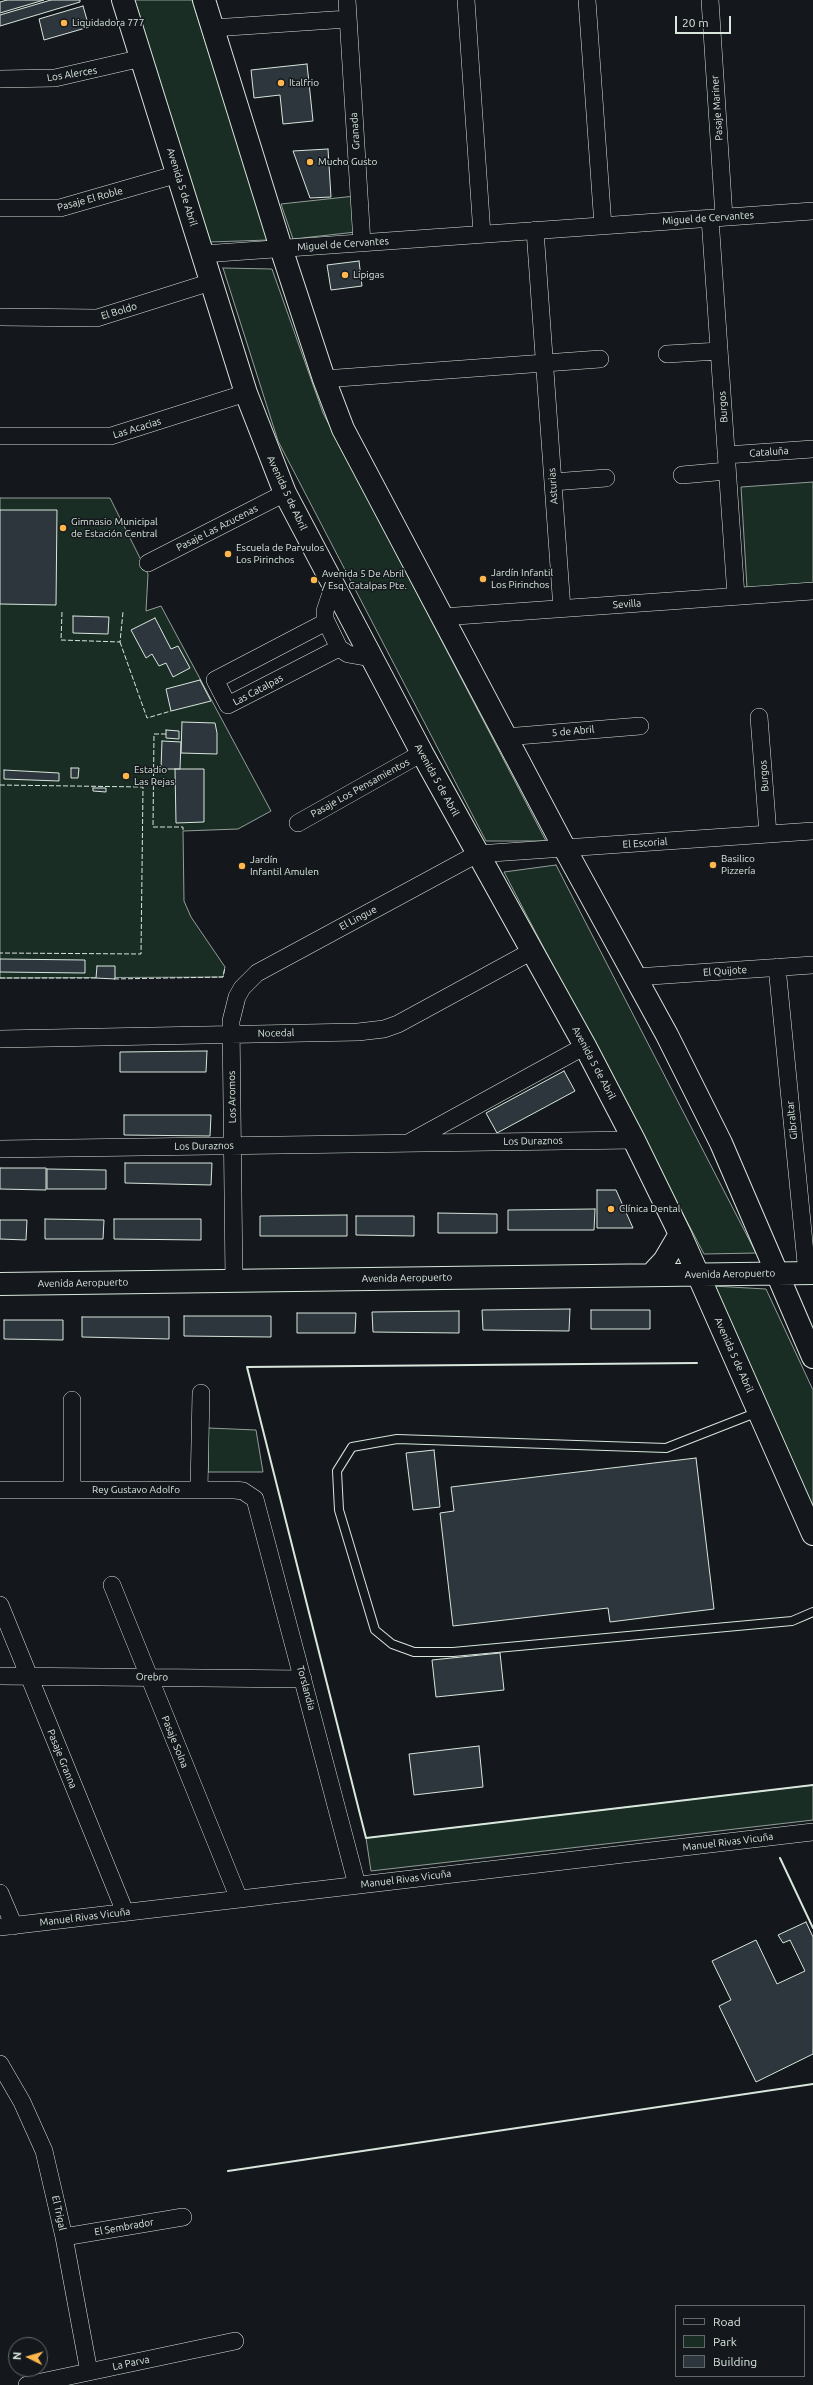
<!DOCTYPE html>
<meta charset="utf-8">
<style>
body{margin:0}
#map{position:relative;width:813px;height:2385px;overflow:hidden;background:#14181c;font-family:Ubuntu,sans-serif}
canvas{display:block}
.legend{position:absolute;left:675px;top:2305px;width:130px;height:72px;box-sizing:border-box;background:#14181c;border:1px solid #626a69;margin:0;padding:5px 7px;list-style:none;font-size:12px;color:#d8e6dc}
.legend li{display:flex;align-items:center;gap:8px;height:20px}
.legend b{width:20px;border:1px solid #626a69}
.north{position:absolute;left:8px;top:2337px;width:40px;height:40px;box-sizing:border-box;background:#14181c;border:1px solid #626a69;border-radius:50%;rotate:275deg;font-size:11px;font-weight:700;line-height:16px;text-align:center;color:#d8e6dc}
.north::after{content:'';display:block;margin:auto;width:14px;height:18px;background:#ffb74d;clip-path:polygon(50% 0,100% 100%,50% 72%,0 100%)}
.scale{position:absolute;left:675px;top:16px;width:56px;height:18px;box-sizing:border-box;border:2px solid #d8e6dc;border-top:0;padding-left:5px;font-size:12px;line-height:14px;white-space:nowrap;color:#d8e6dc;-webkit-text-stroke:3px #14181c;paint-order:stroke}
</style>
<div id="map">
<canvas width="813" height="2385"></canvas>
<ul class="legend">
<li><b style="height:5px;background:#14181c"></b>Road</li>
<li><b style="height:11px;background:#1a2d24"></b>Park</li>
<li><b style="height:11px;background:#2c363c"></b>Building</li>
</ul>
<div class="north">N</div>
<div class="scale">20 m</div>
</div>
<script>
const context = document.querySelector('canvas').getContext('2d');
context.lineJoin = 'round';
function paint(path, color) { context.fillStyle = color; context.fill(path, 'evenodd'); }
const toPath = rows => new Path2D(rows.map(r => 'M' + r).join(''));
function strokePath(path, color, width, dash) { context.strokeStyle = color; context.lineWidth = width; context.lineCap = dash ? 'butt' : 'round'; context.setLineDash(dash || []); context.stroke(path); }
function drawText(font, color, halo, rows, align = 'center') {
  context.font = font + ' Ubuntu,sans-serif'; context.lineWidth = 3; context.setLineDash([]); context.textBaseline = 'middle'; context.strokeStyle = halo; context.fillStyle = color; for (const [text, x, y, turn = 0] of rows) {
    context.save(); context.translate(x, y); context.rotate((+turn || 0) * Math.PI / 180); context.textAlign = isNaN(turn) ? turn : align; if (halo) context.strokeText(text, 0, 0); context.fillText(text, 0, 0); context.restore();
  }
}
const green = toPath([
 [133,0,192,0,268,240,210,242,133,0],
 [355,196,356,232,293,239,281,204,355,196],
 [223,268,272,269,323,413,546,841,486,841,278,441,223,268],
 [813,482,813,583,747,588,741,487,813,482],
 [0,498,110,498,148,574,146,611,161,606,271,811,238,829,183,831,184,901,191,917,225,967,223,977,0,978,0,498],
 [556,865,756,1253,704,1254,504,872,556,865],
 [713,1286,766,1289,813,1390,813,1509,713,1286],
 [208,1428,256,1430,263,1472,208,1472,208,1428],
 [813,1785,813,1820,371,1871,366,1838,813,1785]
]);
paint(green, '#1a2d24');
strokePath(green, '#939e99', 1);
const building = toPath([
 [7,0,44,0,0,13,0,2,7,0],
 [51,0,80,0,80,2,0,26,0,15,51,0],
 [83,6,89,27,44,40,39,19,83,6],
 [307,64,313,121,283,124,280,95,254,98,251,70,307,64],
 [328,149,331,197,310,198,293,151,328,149],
 [359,261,362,286,331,290,327,265,359,261],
 [0,510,57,510,56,605,0,604,0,510],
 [73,616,109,617,108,634,73,633,73,616],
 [155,618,171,649,178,646,190,668,173,677,166,663,159,666,152,654,146,658,131,630,155,618],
 [200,680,211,701,171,711,166,689,200,680],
 [182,722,215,723,217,733,217,754,181,753,182,722],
 [166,730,179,731,179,739,166,738,166,730],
 [162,741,181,742,180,769,161,769,162,741],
 [71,768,79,768,78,778,71,778,71,768],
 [175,769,204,769,204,822,176,823,175,769],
 [4,770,59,773,59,781,4,779,4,770],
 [93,788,106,788,106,792,93,791,93,788],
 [0,959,85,960,85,973,0,972,0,959],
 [97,966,115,966,115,979,96,978,97,966],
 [207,1051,206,1072,120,1072,120,1052,207,1051],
 [564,1071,575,1091,497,1133,486,1113,564,1071],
 [124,1115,211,1115,210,1136,124,1135,124,1115],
 [125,1163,212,1163,211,1185,125,1183,125,1163],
 [0,1168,46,1168,46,1190,0,1189,0,1168],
 [47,1169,106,1170,106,1189,47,1189,47,1169],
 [597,1190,616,1190,633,1228,597,1228,597,1190],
 [595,1209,594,1230,508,1230,508,1210,595,1209],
 [438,1213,497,1214,497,1233,438,1233,438,1213],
 [347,1215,347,1236,260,1236,260,1216,347,1215],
 [356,1216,414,1216,414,1236,356,1235,356,1216],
 [45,1219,104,1220,103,1239,45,1239,45,1219],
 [114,1219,201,1219,201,1240,114,1239,114,1219],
 [0,1220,27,1220,26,1240,0,1239,0,1220],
 [570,1309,569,1331,483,1330,482,1310,570,1309],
 [591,1310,650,1310,650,1329,591,1329,591,1310],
 [459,1311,459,1333,373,1332,372,1312,459,1311],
 [297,1313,356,1313,355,1333,297,1333,297,1313],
 [184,1316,271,1316,271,1337,184,1336,184,1316],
 [82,1317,169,1317,169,1339,82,1337,82,1317],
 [4,1320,63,1320,63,1340,4,1339,4,1320],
 [434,1450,440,1507,413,1510,406,1453,434,1450],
 [696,1458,714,1609,610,1622,608,1608,453,1626,440,1513,454,1511,451,1487,696,1458],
 [500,1653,504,1690,436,1697,432,1660,500,1653],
 [479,1746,483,1787,414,1795,409,1754,479,1746],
 [806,1922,813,1937,813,2054,756,2082,719,2006,731,2000,712,1961,756,1940,777,1984,805,1971,790,1940,783,1943,778,1935,806,1922]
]);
paint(building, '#2c363c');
strokePath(building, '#d8e6dc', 1);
const lane = toPath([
 [758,1412,666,1448,397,1439,352,1447,337,1471,339,1510,375,1630,392,1644,414,1652,453,1652,792,1621,813,1612]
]);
const street = toPath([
 [347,0,362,243],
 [466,0,482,234],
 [587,0,603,226],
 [710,0,724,217],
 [213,28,348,19],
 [0,79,55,78,142,58],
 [0,208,60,208,178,174],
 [710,218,736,596],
 [535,230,562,609],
 [203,254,813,211],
 [0,317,97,318,211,282],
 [667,354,719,351],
 [324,379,600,359],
 [0,436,111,436,246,393],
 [726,455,813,449],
 [682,475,727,471],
 [553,482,606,478],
 [148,563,285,493],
 [333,587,325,611,325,619,339,648,348,654,371,658],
 [442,617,813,591],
 [326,622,215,680,228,705,339,648],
 [759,717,768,834],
 [505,737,640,726],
 [298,823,422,753],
 [777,967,807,1273],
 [636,977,813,965],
 [0,1039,358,1032,384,1029,398,1024,532,951],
 [410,1142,585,1046],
 [0,1149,634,1140],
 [234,1280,231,1021,237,997,242,988,257,973,477,854,813,831],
 [72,1400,72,1490],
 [0,1490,235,1490,243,1491,255,1499,357,1885],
 [199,1490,201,1393],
 [112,1585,239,1899],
 [0,1605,125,1912],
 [0,1676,303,1679],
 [0,1893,14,1926],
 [0,1927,813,1832],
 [0,2064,22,2102,44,2151,64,2237,89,2372],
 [64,2237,183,2217],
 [27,2385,235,2341]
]);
const secondary = toPath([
 [123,0,246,393,285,493,422,753,585,1046,634,1140,680,1234,813,1534],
 [204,0,281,248,324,379,343,429,565,849,667,1035,721,1143,813,1357],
 [651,1275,664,1261,680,1234],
 [0,1284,813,1273]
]);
strokePath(lane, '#d8e6dc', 10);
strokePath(street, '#d8e6dc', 18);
strokePath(secondary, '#d8e6dc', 24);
strokePath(lane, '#14181c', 8);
strokePath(street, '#14181c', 17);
strokePath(secondary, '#14181c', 22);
strokePath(toPath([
 [62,612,61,640,120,642,123,612],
 [120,642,147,718,171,711],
 [166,734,154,734,153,827,183,827,183,831],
 [0,785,143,787,141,954,0,953],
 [0,978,98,978],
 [114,979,223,977,225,967]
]), '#d8e6dc', 1, [5, 2]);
strokePath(toPath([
 [697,1363,247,1367,366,1838,813,1785],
 [780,1858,813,1928],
 [228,2171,813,2084]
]), '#d8e6dc', 2);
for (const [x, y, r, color] of [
 [64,23,4,"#ffb74d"],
 [281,83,4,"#ffb74d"],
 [310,162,4,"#ffb74d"],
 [345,275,4,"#ffb74d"],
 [63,528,4,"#ffb74d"],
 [228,554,4,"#ffb74d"],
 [483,579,4,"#ffb74d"],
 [314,580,4,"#ffb74d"],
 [126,776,4,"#ffb74d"],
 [713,865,4,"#ffb74d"],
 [242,866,4,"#ffb74d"],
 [611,1209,4,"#ffb74d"]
]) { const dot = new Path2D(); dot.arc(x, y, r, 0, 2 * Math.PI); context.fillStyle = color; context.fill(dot); strokePath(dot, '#14181c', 1.5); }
drawText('10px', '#d8e6dc', '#14181c', [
 ["Liquidadora 777",72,23],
 ["Italfrio",289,83],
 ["Mucho Gusto",318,162],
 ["Lipigas",353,275],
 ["Gimnasio Municipal",71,522],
 ["de Estación Central",71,534],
 ["Escuela de Parvulos",236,548],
 ["Los Pirinchos",236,560],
 ["Jardín Infantil",491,573],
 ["Los Pirinchos",491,585],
 ["Avenida 5 De Abril",322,574],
 ["/ Esq. Catalpas Pte.",322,586],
 ["Estadio",134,770],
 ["Las Rejas",134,782],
 ["Basilico",721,859],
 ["Pizzería",721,871],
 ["Jardín",250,860],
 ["Infantil Amulen",250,872],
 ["Clínica Dental",619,1209]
], 'left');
drawText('10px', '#d8e6dc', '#14181c', [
 ["Los Alerces",72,74,-9],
 ["Pasaje Mariner",717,108,-94],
 ["Granada",355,131,-94],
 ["Avenida 5 de Abril",182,187,73],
 ["Pasaje El Roble",90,199,-15],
 ["Miguel de Cervantes",708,218,-4],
 ["Miguel de Cervantes",343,244,-4],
 ["El Boldo",119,311,-17],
 ["Burgos",723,407,-94],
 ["Las Acacias",137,428,-17],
 ["Cataluña",769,452,-4],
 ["Asturias",553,486,-94],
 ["Avenida 5 de Abril",287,493,65],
 ["Pasaje Las Azucenas",217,528,-27],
 ["Sevilla",627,604,-4],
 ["Las Catalpas",258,690,-28],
 ["5 de Abril",573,731,-5],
 ["Burgos",764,776,-94],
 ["Avenida 5 de Abril",437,780,61],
 ["Pasaje Los Pensamientos",360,788,-29],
 ["El Escorial",645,843,-4],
 ["El Lingue",358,918,-28],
 ["El Quijote",725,971,-4],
 ["Nocedal",276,1033,-1],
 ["Avenida 5 de Abril",594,1063,62],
 ["Los Aromos",232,1097,-91],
 ["Gibraltar",792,1120,-96],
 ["Los Duraznos",533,1141,-1],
 ["Los Duraznos",204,1146,-1],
 ["Avenida Aeropuerto",730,1274,-1],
 ["Avenida Aeropuerto",407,1278,-1],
 ["Avenida Aeropuerto",83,1283,-1],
 ["Avenida 5 de Abril",734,1355,66],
 ["Rey Gustavo Adolfo",136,1490],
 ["Orebro",152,1677,1],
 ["Torslandia",306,1688,75],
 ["Pasaje Solna",175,1742,68],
 ["Pasaje Granna",62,1759,68],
 ["Manuel Rivas Vicuña",728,1842,-7],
 ["Manuel Rivas Vicuña",406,1879,-7],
 ["Manuel Rivas Vicuña",85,1917,-7],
 ["El Trigal",59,2213,78],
 ["El Sembrador",124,2227,-10],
 ["La Parva",131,2363,-12]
]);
</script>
